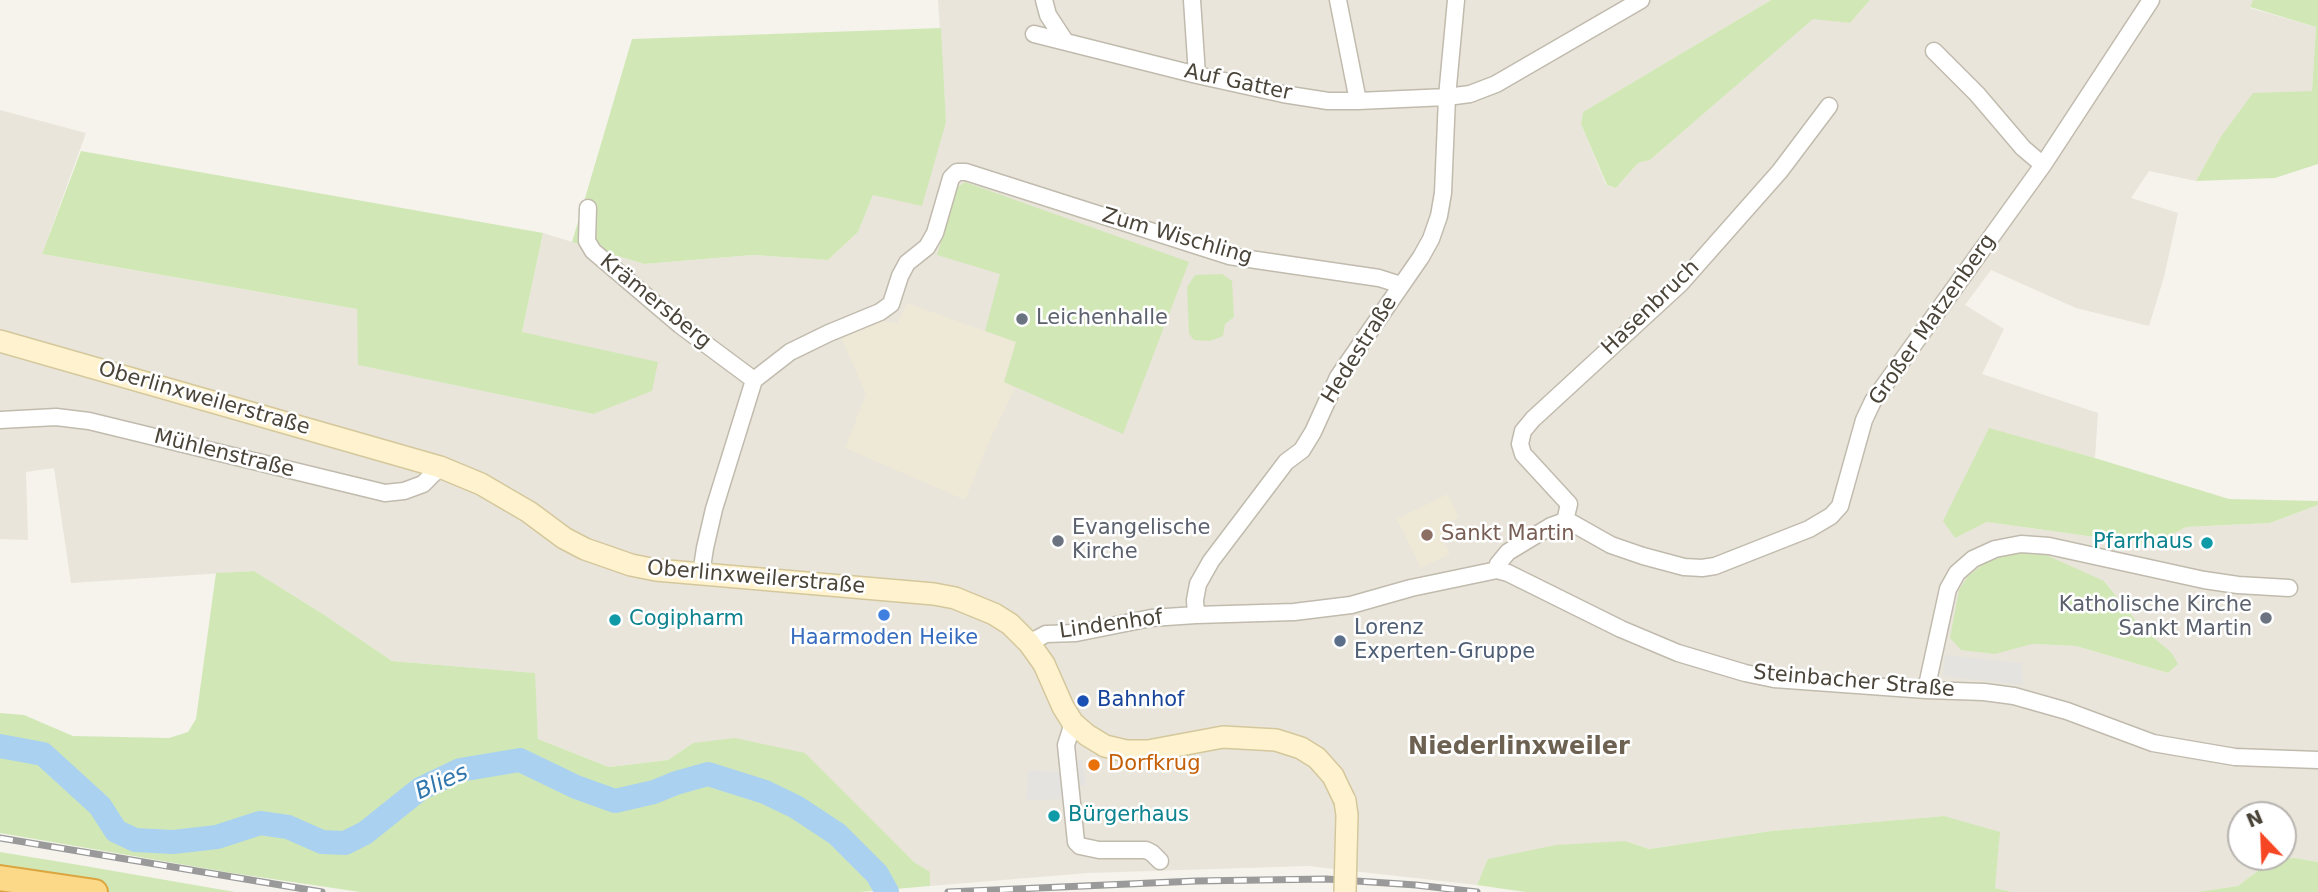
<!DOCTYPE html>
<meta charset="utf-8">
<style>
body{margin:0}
#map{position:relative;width:2318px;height:892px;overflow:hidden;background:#f5f3ec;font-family:"DejaVu Sans",sans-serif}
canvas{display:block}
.north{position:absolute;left:2227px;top:801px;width:70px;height:70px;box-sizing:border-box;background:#fff;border:2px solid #b7b4b0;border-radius:50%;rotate:337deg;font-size:19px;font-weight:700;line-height:28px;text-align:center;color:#4a4439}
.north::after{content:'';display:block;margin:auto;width:24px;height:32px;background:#f64623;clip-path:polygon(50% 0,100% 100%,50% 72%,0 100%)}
</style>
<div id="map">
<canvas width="2318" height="892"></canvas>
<div class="north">N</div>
</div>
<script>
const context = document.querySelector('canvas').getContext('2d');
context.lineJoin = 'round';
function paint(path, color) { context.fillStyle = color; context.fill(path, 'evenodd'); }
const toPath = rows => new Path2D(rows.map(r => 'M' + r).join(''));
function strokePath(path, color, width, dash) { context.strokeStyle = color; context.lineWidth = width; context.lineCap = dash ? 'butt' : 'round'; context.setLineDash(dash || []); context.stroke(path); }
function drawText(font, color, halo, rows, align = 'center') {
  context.font = font + ' "DejaVu Sans",sans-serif'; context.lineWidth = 5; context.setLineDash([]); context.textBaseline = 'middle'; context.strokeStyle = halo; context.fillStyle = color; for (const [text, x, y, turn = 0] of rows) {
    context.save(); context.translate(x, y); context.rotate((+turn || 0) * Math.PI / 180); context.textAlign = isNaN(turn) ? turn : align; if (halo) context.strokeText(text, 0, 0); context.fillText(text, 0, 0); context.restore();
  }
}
paint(toPath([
 [938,0,1771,0,1583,112,1581,124,1606,185,1616,188,1638,163,1650,160,1813,18,1850,23,1870,0,2253,0,2250,8,2316,27,2312,92,2220,138,2196,181,2149,171,2131,198,2178,213,2164,277,2149,326,2076,308,1991,270,1965,305,2004,329,1982,374,2098,413,2095,458,1989,429,1955,538,1987,522,2152,545,2186,527,2270,523,2318,505,2318,862,2295,858,2260,869,2238,886,2196,892,2012,892,1995,888,1944,816,1771,831,1649,849,1625,841,1489,859,1477,885,1308,866,1088,873,930,886,929,872,914,862,862,811,693,743,668,760,609,767,538,739,534,673,392,661,323,614,254,571,71,583,54,468,26,472,28,540,0,539,0,110,86,133,42,254,357,309,359,365,593,414,522,332,543,233,644,264,753,255,828,260,858,232,873,195,946,122],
 [2104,581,2142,628,2171,652,2168,673,2076,646,2032,644],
 [2241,815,2283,815,2283,857,2241,857]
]), '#e9e5da');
paint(toPath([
 [907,303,1016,342,1004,382,1015,388,989,442,965,500,845,448,866,394,840,335,876,319,897,324],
 [1448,494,1459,518,1452,521,1456,531,1442,538,1450,554,1421,568,1397,519]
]), '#eee8d6');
paint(toPath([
 [1771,0,1870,0,1850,23,1813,19,1650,160,1638,163,1616,188,1607,185,1581,124,1583,112],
 [2253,0,2318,0,2318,164,2275,178,2196,181,2220,138,2253,93,2312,91,2316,27,2250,7],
 [941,28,946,122,922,206,873,195,858,232,828,260,753,255,644,264,572,242,632,39],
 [81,151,543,233,522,332,658,362,652,391,593,414,358,365,357,309,42,254],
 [965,182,1189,262,1123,434,1004,382,1016,342,985,331,1000,274,937,255,958,187],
 [1222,274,1232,281,1234,317,1225,324,1223,336,1210,341,1194,340,1189,334,1187,287,1195,275],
 [1989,428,2095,458,2229,499,2318,501,2318,505,2270,523,2186,527,2152,545,1987,522,1955,538,1943,521],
 [2012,553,2046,555,2104,581,2142,628,2171,652,2178,664,2168,673,2076,646,2032,644,1995,654,1961,650,1950,638,1959,590,1968,576,1985,563],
 [254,571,323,614,392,661,535,673,538,739,609,767,668,760,693,743,735,738,805,753,914,862,930,872,930,886,860,892,360,892,232,873,0,833,0,713,24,715,73,736,169,738,188,732,196,719,216,573],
 [1944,816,2000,832,1995,888,2012,892,1525,892,1477,885,1488,859,1556,845,1625,841,1649,849,1771,831],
 [0,852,79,865,235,892,0,892],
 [2295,858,2318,862,2318,892,2196,892,2238,886,2260,869,2265,859]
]), '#d1e8b6');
paint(toPath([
 [1945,655,2022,663,2023,685,1943,676],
 [1082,759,1086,785,1076,786,1077,799,1026,800,1028,770,1073,773,1072,760]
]), '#e5e3e0');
strokePath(toPath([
 [0,746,43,754,100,806,116,831,135,840,173,842,217,837,260,823,288,827,322,842,345,843,365,833,420,789,460,770,520,760,576,787,615,801,654,792,676,783,708,774,765,792,796,807,837,834,877,874,887,892]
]), '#aad2f0', 24);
const minor = toPath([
 [1044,0,1048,15,1065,41],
 [1192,0,1197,75],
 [1338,0,1358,101],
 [1034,34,1197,75,1283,94,1328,101,1358,101,1447,97,1470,94,1496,84,1641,0],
 [1934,51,1977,94,2023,148,2043,165],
 [588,208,587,241,593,251,680,325,754,380],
 [0,420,56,417,89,421,385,493,404,491,423,484,440,467],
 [1565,521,1569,504,1523,454,1520,444,1523,431,1533,419,1681,283,1780,171,1829,106],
 [1497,570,1498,564,1508,552,1551,526,1565,521,1572,523,1611,545,1643,556,1684,567,1702,568,1715,566,1809,529,1831,516,1840,506,1864,420,1873,401,2043,165,2151,0],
 [701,574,705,548,714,509,754,380,790,352,829,333,880,312,891,304,900,276,907,263,927,247,935,233,951,178,957,172,966,172,1229,256,1379,278,1401,285],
 [1196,615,1195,600,1198,584,1211,561,1286,462,1302,450,1313,432,1338,377,1421,257,1431,239,1439,216,1443,193,1447,97,1456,0],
 [1029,643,1046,634,1076,633,1151,618,1196,615,1294,612,1351,605,1411,588,1497,570,1508,573,1621,629,1678,653,1745,673,1774,679,1926,690,1984,692,2014,696,2067,711,2153,743,2235,757,2318,760],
 [1926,690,1948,589,1957,573,1973,559,1995,549,2021,544,2049,546,2204,580,2238,585,2289,588],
 [1073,723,1066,745,1076,842,1080,846,1099,850,1146,850,1152,853,1160,861]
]);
const secondary = toPath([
 [0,341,440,467,481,484,529,512,564,538,585,549,631,565,656,570,934,594,955,598,994,614,1010,624,1029,643,1044,664,1063,707,1073,723,1087,735,1105,746,1126,751,1148,751,1223,737,1276,740,1301,748,1317,758,1333,776,1345,801]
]);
const trunk = toPath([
 [0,878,95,892]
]);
strokePath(minor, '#c1bbae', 19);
strokePath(secondary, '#d4c79c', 24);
strokePath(trunk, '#dba540', 28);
strokePath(minor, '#fff', 16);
strokePath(secondary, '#fef3ce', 21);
strokePath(trunk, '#fcd988', 24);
const rail = toPath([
 [0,838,322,892],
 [948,892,1196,881,1326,879,1416,885,1477,892]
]);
strokePath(rail, '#9a9a9a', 7);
strokePath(rail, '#fff', 4.5, [13]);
const secondaryBridge = toPath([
 [1345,801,1347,815,1345,892]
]);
strokePath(secondaryBridge, '#d4c79c', 24, []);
strokePath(secondaryBridge, '#fef3ce', 21);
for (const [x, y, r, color] of [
 [1022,319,7,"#6b7280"],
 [1427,535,7,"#8d6e63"],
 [1058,541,7,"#6b7280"],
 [2207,543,7,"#0f9aa8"],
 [884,615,7,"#3f7fe0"],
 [2266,618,7,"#6b7280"],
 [615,620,7,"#0f9aa8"],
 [1340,641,7,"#5c6f8a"],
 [1083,701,7,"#1a4fb4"],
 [1094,765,7,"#e8710a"],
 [1054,816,7,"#0f9aa8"]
]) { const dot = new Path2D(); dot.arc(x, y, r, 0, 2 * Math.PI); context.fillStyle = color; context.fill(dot); strokePath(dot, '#fff', 2.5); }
drawText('21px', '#4a4439', '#fff', [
 ["Auf Gatter",1238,83,12],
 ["Zum Wischling",1177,237,16],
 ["Krämersberg",655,302,39],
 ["Hasenbruch",1651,308,-44],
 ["Großer Matzenberg",1933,320,-55],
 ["Hedestraße",1360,350,-58],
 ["Oberlinxweilerstraße",204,399,16],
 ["Mühlenstraße",224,454,14],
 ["Oberlinxweilerstraße",756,578,5],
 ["Lindenhof",1111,625,-8],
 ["Steinbacher Straße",1854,682,5]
]);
drawText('21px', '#5b616d', '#fff', [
 ["Leichenhalle",1036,319],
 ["Evangelische",1072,529],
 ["Kirche",1072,553],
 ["Katholische Kirche",2252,606,"right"],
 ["Sankt Martin",2252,630,"right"]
], 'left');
drawText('21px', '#785e54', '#fff', [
 ["Sankt Martin",1441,535]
], 'left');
drawText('21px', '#0d838f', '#fff', [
 ["Pfarrhaus",2193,543,"right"],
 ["Cogipharm",629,620],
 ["Bürgerhaus",1068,816]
], 'left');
drawText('21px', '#4e5e75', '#fff', [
 ["Lorenz",1354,629],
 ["Experten-Gruppe",1354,653]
], 'left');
drawText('21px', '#366cbe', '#fff', [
 ["Haarmoden Heike",884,639]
]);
drawText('21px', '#164399', '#fff', [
 ["Bahnhof",1097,701]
], 'left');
drawText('21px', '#c56008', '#fff', [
 ["Dorfkrug",1108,765]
], 'left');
drawText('italic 23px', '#3177ad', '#fff', [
 ["Blies",442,783,-24]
]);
drawText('bold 24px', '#6d6251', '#fff', [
 ["Niederlinxweiler",1519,748]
]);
</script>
